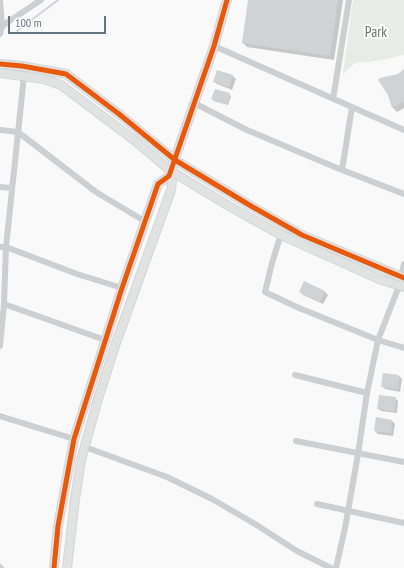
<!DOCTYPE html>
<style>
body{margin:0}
#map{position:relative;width:404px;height:568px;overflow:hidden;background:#f9f9f9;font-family:"PT Sans Narrow",sans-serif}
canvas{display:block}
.scale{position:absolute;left:8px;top:16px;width:98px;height:18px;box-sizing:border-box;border:2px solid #657683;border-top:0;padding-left:5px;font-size:12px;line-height:14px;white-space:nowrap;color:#657683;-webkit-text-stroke:3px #fff;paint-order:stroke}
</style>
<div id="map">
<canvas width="404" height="568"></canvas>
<div class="scale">100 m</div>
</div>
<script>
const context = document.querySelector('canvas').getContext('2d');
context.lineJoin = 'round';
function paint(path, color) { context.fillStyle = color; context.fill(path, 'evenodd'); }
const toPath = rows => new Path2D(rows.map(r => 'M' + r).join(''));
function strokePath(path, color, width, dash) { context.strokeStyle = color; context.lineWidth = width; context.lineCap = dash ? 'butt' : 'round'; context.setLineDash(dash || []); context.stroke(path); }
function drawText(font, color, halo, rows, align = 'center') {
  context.font = font + ' "PT Sans Narrow",sans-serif'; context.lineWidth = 4; context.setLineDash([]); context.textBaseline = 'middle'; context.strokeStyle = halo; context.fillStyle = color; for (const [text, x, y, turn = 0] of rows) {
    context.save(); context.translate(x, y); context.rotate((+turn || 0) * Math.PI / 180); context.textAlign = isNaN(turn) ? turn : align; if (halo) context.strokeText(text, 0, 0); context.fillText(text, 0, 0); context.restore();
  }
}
paint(toPath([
 [353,0,404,0,404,55,381,60,355,63,343,74]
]), '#e8ebe6');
paint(toPath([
 [249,0,343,0,334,60,247,47,243,43],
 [404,71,404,108,397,112,393,108,386,88,399,75],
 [233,76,236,79,232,90,217,84,214,81],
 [229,94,231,96,228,105,214,101,213,99],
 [300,292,325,292,328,295,323,304,303,295],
 [384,374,399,376,402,379,400,392,385,389,382,386],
 [395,398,398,401,397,413,381,411,378,408],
 [377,419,392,421,395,424,393,436,378,434,375,431]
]), '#0003');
strokePath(toPath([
 [17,31,58,0]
]), '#ced6d9', 2);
paint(toPath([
 [248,0,338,0,330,56,242,43],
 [404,69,404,101,392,108,388,95,378,80,380,78,398,74],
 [217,70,233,75,229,87,213,82],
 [215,89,230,93,227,104,211,99],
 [304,281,325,291,320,302,299,292],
 [383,373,399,375,398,389,381,387],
 [379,395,396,397,394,411,377,409],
 [376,417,392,420,391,433,374,431]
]), '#d0d2d3');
const secondary = toPath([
 [0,64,22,66,66,74,119,114,175,160,251,206,302,235,404,278],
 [0,73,44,79,61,85,134,140,171,171,229,206,279,234,379,279,404,287],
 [54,568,58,526,74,439,122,288,158,184,169,176,214,46,227,0],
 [67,568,75,499,81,460,98,399,116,343,171,190,172,182,169,176]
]);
strokePath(secondary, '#d5d6d7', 10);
strokePath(toPath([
 [0,0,2,26],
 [0,34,2,26,41,0],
 [214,46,404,130],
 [333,99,349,0],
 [194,103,247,130,337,168,404,194],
 [0,130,18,132,96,192,146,222],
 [342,170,352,107],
 [0,187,12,188],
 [281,234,272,263,265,292,299,308,378,340,404,348],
 [0,247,6,247,77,274,122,288],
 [4,304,105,340],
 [0,346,4,304,6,247,24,76],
 [295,375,367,393],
 [0,416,74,439],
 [296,441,404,462],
 [85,447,167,477,212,499,255,524,297,551,331,568],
 [317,504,404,523],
 [0,567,1,568],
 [336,568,345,528,358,454,367,393,378,340,399,286,404,264]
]), '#cecfd0', 6);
strokePath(secondary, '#e1e2e2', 8);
strokePath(toPath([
 [0,64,22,66,66,74,119,114,175,160,251,206,302,235,404,278],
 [54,568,58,526,74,439,122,288,158,184,169,176,214,46,227,0]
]), '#e8590c', 5);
drawText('15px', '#687a64', '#fff', [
 ["Park",376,33]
]);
</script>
